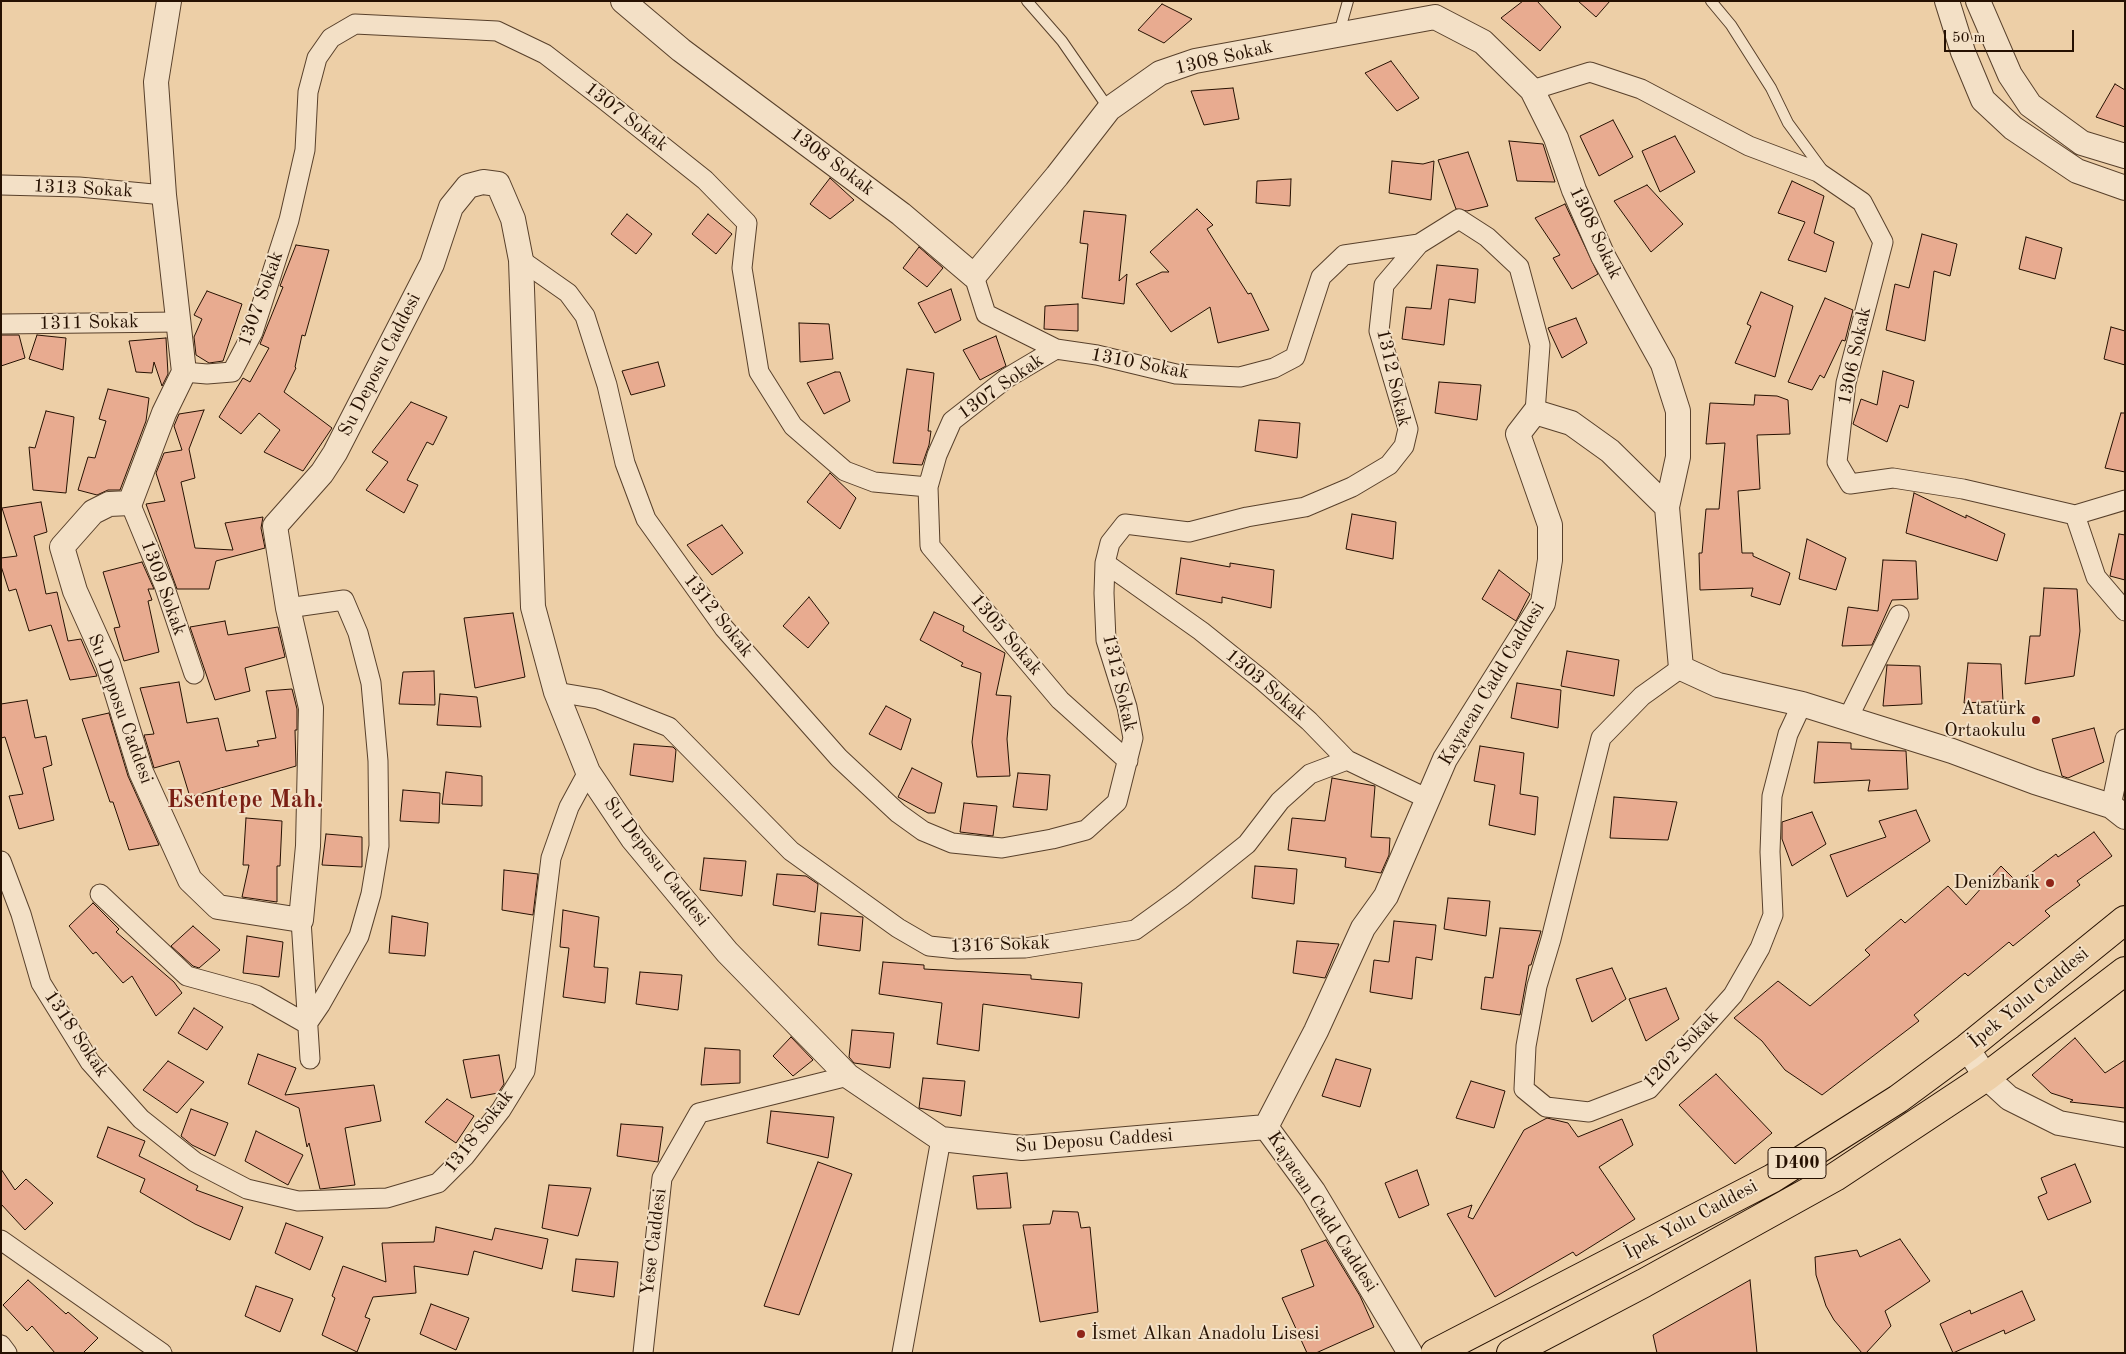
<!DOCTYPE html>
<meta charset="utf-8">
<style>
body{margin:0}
#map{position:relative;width:2126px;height:1354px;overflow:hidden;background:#edcfa7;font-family:"Old Standard TT",serif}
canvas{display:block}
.frame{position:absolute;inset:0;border:2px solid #261102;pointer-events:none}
.scale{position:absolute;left:1944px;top:30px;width:130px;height:22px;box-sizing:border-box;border:2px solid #261102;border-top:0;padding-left:6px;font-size:15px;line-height:18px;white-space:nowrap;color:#261102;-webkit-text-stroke:4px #f3e0c6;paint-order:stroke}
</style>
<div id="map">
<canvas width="2126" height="1354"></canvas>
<div class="frame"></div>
<div class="scale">50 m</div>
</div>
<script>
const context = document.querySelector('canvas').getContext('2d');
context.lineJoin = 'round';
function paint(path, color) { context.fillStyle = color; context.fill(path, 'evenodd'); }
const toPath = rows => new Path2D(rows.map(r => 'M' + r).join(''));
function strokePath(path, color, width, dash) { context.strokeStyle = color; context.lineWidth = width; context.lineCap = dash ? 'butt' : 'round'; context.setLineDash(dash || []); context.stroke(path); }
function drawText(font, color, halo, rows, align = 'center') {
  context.font = font + ' "Old Standard TT",serif'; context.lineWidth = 4; context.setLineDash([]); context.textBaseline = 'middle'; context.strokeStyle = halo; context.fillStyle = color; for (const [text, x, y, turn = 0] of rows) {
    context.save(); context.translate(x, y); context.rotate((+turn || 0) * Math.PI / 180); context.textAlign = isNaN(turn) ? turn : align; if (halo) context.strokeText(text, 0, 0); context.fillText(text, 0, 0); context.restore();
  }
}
const building = toPath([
 [1523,1,1537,1,1561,27,1540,51,1501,18,1523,1],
 [1578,1,1610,1,1596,17,1578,1],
 [1162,4,1192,19,1164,43,1138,30,1162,4],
 [1391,61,1419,98,1397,111,1365,73,1391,61],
 [2115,84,2125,90,2125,127,2096,117,2115,84],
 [1233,88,1239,119,1204,125,1191,91,1233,88],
 [1613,120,1633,157,1599,176,1580,136,1613,120],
 [1675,136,1695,172,1660,192,1642,151,1675,136],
 [1509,141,1543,144,1555,182,1517,181,1509,141],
 [1468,152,1488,206,1467,211,1456,209,1438,160,1468,152],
 [1392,161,1423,164,1434,161,1431,200,1389,193,1392,161],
 [830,178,854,200,830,219,810,204,830,178],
 [1291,179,1290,206,1256,203,1257,181,1291,179],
 [1792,181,1824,196,1814,233,1834,242,1826,272,1788,260,1805,222,1778,213,1792,181],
 [1647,185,1683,224,1651,252,1614,201,1647,185],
 [1565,204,1598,274,1572,289,1553,258,1560,255,1535,218,1565,204],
 [1197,209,1213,225,1207,229,1248,294,1251,293,1269,330,1218,343,1210,307,1171,332,1136,284,1162,272,1169,272,1150,252,1197,209],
 [1084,211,1126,215,1119,281,1127,274,1124,304,1082,298,1088,244,1080,243,1084,211],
 [627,214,652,234,636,254,611,234,627,214],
 [708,214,732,234,716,254,692,234,708,214],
 [1922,234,1957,244,1950,276,1934,271,1925,341,1886,330,1895,284,1909,288,1922,234],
 [2026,237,2062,248,2055,279,2019,269,2026,237],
 [296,245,329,250,305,336,302,335,295,367,296,368,284,392,332,428,303,471,264,452,280,430,259,413,241,434,219,417,243,378,250,382,269,348,260,344,283,287,280,286,296,245],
 [919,247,943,268,927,287,903,268,919,247],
 [1437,265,1478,269,1475,303,1449,299,1444,345,1402,339,1406,307,1431,309,1437,265],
 [951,289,961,320,935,333,918,303,951,289],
 [207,291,242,304,223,361,209,363,196,355,194,337,202,319,194,315,207,291],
 [1761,292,1793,306,1775,377,1735,363,1751,326,1747,324,1761,292],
 [1825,298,1853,310,1845,341,1842,340,1824,378,1820,375,1812,390,1788,382,1825,298],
 [1078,304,1078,331,1044,329,1045,306,1078,304],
 [1576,318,1587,343,1562,358,1548,328,1576,318],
 [799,323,829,324,833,359,800,362,799,323],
 [2111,327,2125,331,2125,365,2104,359,2111,327],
 [1,335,19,335,25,358,1,366,1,335],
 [37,335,66,338,63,370,29,359,37,335],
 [996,336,1006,366,980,380,963,350,996,336],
 [166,338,168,374,162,386,154,362,152,373,136,372,129,341,166,338],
 [658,362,665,386,631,395,622,371,658,362],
 [907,369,934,373,928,431,931,431,929,445,922,465,893,463,907,369],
 [1883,371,1914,381,1908,408,1900,405,1887,442,1853,424,1861,399,1877,405,1883,371],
 [835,372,840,372,850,401,824,414,807,383,835,372],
 [1439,382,1481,385,1477,420,1435,413,1439,382],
 [108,389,149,398,146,421,120,490,108,490,97,495,78,490,88,457,95,458,106,421,99,419,108,389],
 [1755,395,1777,396,1788,400,1790,434,1757,435,1760,489,1738,491,1742,553,1753,553,1753,556,1790,573,1780,605,1751,596,1753,588,1700,590,1699,553,1702,553,1706,509,1719,509,1725,443,1706,444,1710,403,1754,405,1755,395],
 [411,402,447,417,433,445,427,442,407,480,418,485,404,513,366,490,388,462,372,452,411,402],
 [204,410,189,449,195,478,181,482,195,548,233,550,225,523,263,517,261,528,265,548,216,561,209,589,177,589,146,504,165,501,156,473,164,453,182,450,174,426,179,414,204,410],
 [46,411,74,417,66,493,33,490,29,447,35,448,46,411],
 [2121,413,2125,413,2125,472,2105,468,2121,413],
 [1259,420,1300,423,1297,458,1255,451,1259,420],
 [830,473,856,498,840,529,807,502,830,473],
 [1914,493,1966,518,1966,515,2005,534,1997,561,1906,533,1914,493],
 [41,502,47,532,34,536,46,594,57,592,68,641,81,639,97,676,70,680,51,625,29,631,16,589,9,591,1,566,1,558,17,556,2,508,41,502],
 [1352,514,1396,522,1393,559,1346,549,1352,514],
 [722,525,743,553,712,575,687,545,722,525],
 [2119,534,2125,535,2125,580,2110,576,2119,534],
 [1807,539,1846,558,1836,590,1799,579,1807,539],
 [1181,558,1230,567,1230,563,1274,570,1271,608,1222,597,1222,603,1176,594,1181,558],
 [1883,560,1916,561,1918,599,1892,600,1872,645,1842,646,1848,607,1878,611,1883,560],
 [142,562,154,589,148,589,152,600,148,601,159,652,124,661,114,628,120,627,103,572,142,562],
 [1499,570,1530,594,1516,621,1482,599,1499,570],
 [2044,588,2077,589,2080,631,2074,676,2025,684,2030,636,2040,636,2044,588],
 [809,597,829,623,808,648,783,626,809,597],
 [934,612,964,626,963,631,1005,653,996,695,1011,696,1007,739,1010,776,977,777,972,742,981,673,961,666,963,663,920,640,934,612],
 [513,613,525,677,475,688,464,618,513,613],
 [225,621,228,635,278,627,285,657,245,668,250,691,215,700,190,627,225,621],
 [1567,651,1619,660,1614,696,1561,686,1567,651],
 [1968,663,2001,664,2003,701,1964,703,1968,663],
 [1887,665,1920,666,1922,704,1883,706,1887,665],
 [434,671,435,705,399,704,403,672,434,671],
 [179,682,187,723,218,718,226,751,259,746,257,741,276,738,266,691,292,689,297,709,297,730,295,730,296,766,190,797,179,761,154,768,144,735,154,734,140,688,179,682],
 [1517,683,1561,690,1558,728,1511,718,1517,683],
 [440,694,477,697,481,727,437,725,440,694],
 [27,700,35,738,46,736,52,765,43,768,54,820,19,829,9,796,23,794,5,737,1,738,1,704,27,700],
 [886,706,911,719,901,750,869,734,886,706],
 [109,713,128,776,159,845,129,850,113,802,110,802,82,719,109,713],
 [2094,728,2104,762,2068,778,2062,776,2052,739,2094,728],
 [1818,742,1851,743,1851,749,1906,751,1908,789,1868,791,1870,780,1814,783,1818,742],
 [634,744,673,747,676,750,673,782,630,775,634,744],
 [1480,746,1524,753,1520,794,1538,797,1535,835,1489,825,1495,785,1474,781,1480,746],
 [912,768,942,783,935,813,928,813,898,797,912,768],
 [446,772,482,776,482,806,442,804,446,772],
 [1018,773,1050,775,1047,810,1013,807,1018,773],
 [1332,778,1375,786,1371,837,1390,838,1389,855,1381,873,1345,867,1346,858,1288,850,1292,818,1325,821,1332,778],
 [403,790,440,793,439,823,400,821,403,790],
 [1614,797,1677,802,1668,840,1610,838,1614,797],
 [964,803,997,806,993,836,960,832,964,803],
 [1916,810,1930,841,1847,897,1830,855,1886,837,1879,821,1916,810],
 [1812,812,1826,844,1792,866,1782,839,1782,822,1812,812],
 [246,818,282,821,280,866,277,866,277,902,242,897,249,865,243,865,246,818],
 [2094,832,2112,856,2077,881,2080,885,2045,911,2050,916,2013,946,2009,942,1968,976,1965,973,1914,1015,1919,1021,1822,1095,1785,1070,1762,1041,1734,1018,1778,981,1810,1006,1870,955,1865,950,1901,919,1905,923,1948,886,1966,905,2001,866,2018,883,2056,854,2058,857,2094,832],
 [326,834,362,837,362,867,322,865,326,834],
 [704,858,746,861,742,896,700,890,704,858],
 [1255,866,1297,869,1294,904,1252,898,1255,866],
 [504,870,538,874,533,915,502,910,504,870],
 [777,874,806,876,818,884,815,912,773,905,777,874],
 [1448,898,1490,901,1486,936,1444,929,1448,898],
 [93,903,119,929,116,932,174,982,182,993,156,1016,132,976,123,983,96,952,93,954,69,926,93,903],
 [563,910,599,917,594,967,608,968,605,1003,563,997,569,948,560,947,563,910],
 [821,913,863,917,860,951,818,945,821,913],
 [392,916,428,923,425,956,389,953,392,916],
 [1394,921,1436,925,1432,960,1416,957,1412,999,1370,992,1374,960,1389,962,1394,921],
 [193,926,220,950,199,968,193,966,171,946,193,926],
 [1500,928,1541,931,1531,965,1529,965,1520,1015,1481,1009,1485,977,1493,978,1500,928],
 [247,936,283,942,279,977,243,973,247,936],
 [1297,941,1339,944,1325,978,1293,973,1297,941],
 [883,962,924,965,924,969,1031,975,1031,979,1082,983,1079,1018,983,1004,979,1051,937,1044,942,1003,879,994,883,962],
 [1612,968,1626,999,1592,1022,1576,979,1612,968],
 [640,972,682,975,678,1010,636,1004,640,972],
 [1666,988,1679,1019,1646,1041,1629,999,1666,988],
 [194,1008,223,1027,207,1050,178,1033,194,1008],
 [852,1030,894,1033,890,1068,854,1063,849,1057,852,1030],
 [791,1037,813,1060,793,1076,773,1056,791,1037],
 [2075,1038,2105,1073,2125,1060,2125,1108,2070,1102,2073,1100,2051,1093,2032,1075,2075,1038],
 [705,1048,740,1050,740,1083,701,1085,705,1048],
 [258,1054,296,1068,285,1095,374,1085,381,1121,345,1128,355,1185,320,1189,309,1143,307,1147,299,1108,248,1084,258,1054],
 [499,1055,504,1084,498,1093,471,1098,463,1060,499,1055],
 [1336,1059,1371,1069,1360,1107,1322,1096,1336,1059],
 [168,1061,204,1082,177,1113,143,1090,168,1061],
 [1716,1074,1772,1133,1735,1164,1679,1105,1716,1074],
 [923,1078,965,1081,961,1116,919,1108,923,1078],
 [1471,1081,1505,1091,1494,1128,1456,1118,1471,1081],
 [447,1099,474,1116,456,1143,425,1122,447,1099],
 [191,1109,228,1123,215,1156,192,1145,181,1136,191,1109],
 [771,1111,834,1117,828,1158,767,1143,771,1111],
 [1547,1118,1568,1123,1578,1137,1622,1119,1633,1145,1599,1167,1635,1219,1576,1256,1573,1252,1495,1297,1447,1214,1472,1205,1468,1217,1473,1219,1524,1130,1547,1118],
 [621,1124,663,1127,658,1162,617,1156,621,1124],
 [108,1127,145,1141,139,1156,198,1186,196,1190,243,1207,230,1240,195,1224,140,1192,145,1179,97,1157,108,1127],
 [256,1131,303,1155,288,1185,245,1161,256,1131],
 [818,1162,852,1174,799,1315,764,1306,818,1162],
 [2075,1164,2091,1202,2048,1220,2038,1197,2047,1193,2041,1178,2075,1164],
 [1,1169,15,1190,26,1179,53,1203,25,1230,1,1204,1,1169],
 [1417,1170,1429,1205,1399,1218,1385,1183,1417,1170],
 [1007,1173,1011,1208,977,1209,973,1176,1007,1173],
 [549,1185,591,1188,578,1236,542,1228,549,1185],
 [1053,1211,1078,1212,1081,1228,1090,1227,1098,1312,1040,1322,1023,1225,1050,1224,1053,1211],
 [286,1223,323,1237,310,1270,275,1253,286,1223],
 [436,1227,492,1240,495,1228,548,1239,542,1269,474,1251,468,1275,414,1266,416,1293,373,1297,365,1317,370,1319,357,1352,322,1335,335,1298,332,1296,343,1266,386,1282,382,1243,434,1242,436,1227],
 [1900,1239,1930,1281,1885,1311,1891,1326,1866,1353,1862,1353,1834,1320,1826,1306,1816,1275,1815,1257,1857,1250,1860,1257,1900,1239],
 [1326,1240,1360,1296,1374,1327,1316,1353,1307,1353,1282,1298,1314,1286,1301,1250,1326,1240],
 [576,1259,618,1262,614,1297,572,1291,576,1259],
 [28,1280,66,1314,68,1312,98,1338,83,1353,55,1353,32,1326,27,1331,3,1305,28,1280],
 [1750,1280,1757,1353,1657,1353,1653,1335,1750,1280],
 [256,1286,293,1299,280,1332,245,1316,256,1286],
 [2022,1291,2035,1320,2005,1334,2004,1330,1953,1353,1940,1324,1970,1310,1971,1314,2022,1291],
 [431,1304,469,1318,456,1350,420,1334,431,1304]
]);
paint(building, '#e8ab90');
strokePath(building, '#261102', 1);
const service = toPath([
 [1027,1,1062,41,1109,109],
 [1711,1,1731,25,1771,88,1788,123,1824,172],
 [1339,33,1348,1]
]);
const minor = toPath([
 [1532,90,1590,72,1641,89,1749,146,1818,172,1862,202,1883,242,1846,383,1837,462,1850,484,1893,478,1963,489,2075,515,2125,500],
 [1,185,79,187,164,195],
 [521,260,568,293,585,316,607,385,625,463,646,519,724,628,839,758,898,813,923,831,952,843,1002,848,1052,839,1086,830,1117,802,1133,738,1127,707,1106,640,1104,593,1105,563,1110,543,1125,524,1189,532,1247,517,1305,507,1352,487,1389,465,1404,446,1408,429,1379,331,1384,285,1419,244],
 [974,276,986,314,1056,349,1097,355,1176,374,1240,377,1274,368,1295,357,1321,277,1344,255,1419,244,1459,219,1487,237,1519,267,1540,345,1535,412],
 [1,324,178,322],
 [1056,349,1007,378,952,421,937,455,928,487,930,546,1060,700,1128,761],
 [184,372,207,374,232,372,253,332,289,220,305,150,308,92,317,58,331,38,355,24,497,31,545,54,602,98,705,180,747,223,742,268,759,372,793,426,845,471,874,482,928,487],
 [130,503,164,585,194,674],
 [2075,515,2096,577,2125,611],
 [1105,563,1201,631,1262,680,1309,721,1347,760,1428,799],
 [1681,668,1642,696,1601,738,1551,939,1537,986,1526,1046,1524,1089,1546,1107,1589,1112,1649,1089,1733,995,1760,948,1773,915,1770,852,1772,796,1788,734,1802,704],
 [556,692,598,699,669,727,791,851,898,928,929,946,958,949,1025,948,1135,930,1182,896,1247,844,1280,801,1310,774,1347,760],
 [1848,718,1899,615],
 [2111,806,2125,739],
 [1,861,21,914,41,983,90,1062,141,1119,195,1162,247,1189,298,1201,387,1198,438,1183,465,1156,501,1110,525,1071,551,858,569,807,588,772],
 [100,894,187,976,256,995,307,1024,320,1005,359,936,371,894,379,846,378,761,371,683,358,633,344,600,288,608],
 [301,920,310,1059],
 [1,1240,162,1353],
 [1,1345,7,1353],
 [643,1353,662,1178,699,1113,848,1076],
 [902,1353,941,1139]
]);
const tertiary = toPath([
 [169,1,156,82,164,195,184,372,164,413,130,503,109,504,93,512,62,547,75,591,108,664,141,772,190,880,218,907,301,920,308,846,311,708,288,608,275,526,322,473,335,453,432,264,451,207,468,186,483,182,498,184,513,219,521,260,533,607,556,692,588,772,633,839,727,952,848,1076,941,1139,1022,1148,1266,1127],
 [623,1,681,50,901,214,974,276,1057,176,1109,109,1160,73,1195,61,1435,17,1483,42,1532,90,1556,138,1574,190,1603,256,1663,364,1678,411,1678,457,1667,507],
 [1947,1,1963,52,1983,100,2013,128,2077,171,2125,188],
 [1978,1,2010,75,2030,105,2082,143,2125,156],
 [1967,1048,1986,1077,2009,1098,2059,1123,2125,1135],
 [1410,1353,1313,1191,1266,1127,1316,1031,1363,928,1386,896,1445,759,1543,603,1550,560,1550,525,1518,434,1535,412,1571,423,1610,451,1667,507,1681,668,1718,685,1802,704,1952,751,2035,782,2111,806,2125,817]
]);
const trunk = toPath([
 [1435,1353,1773,1178,1898,1099,1967,1048,2125,920],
 [1511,1353,1644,1283,1835,1177,1986,1077,2125,971]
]);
strokePath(service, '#58402b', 12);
strokePath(minor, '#58402b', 21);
strokePath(tertiary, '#58402b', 26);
strokePath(trunk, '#261102', 30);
strokePath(service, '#f3e0c6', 10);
strokePath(minor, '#f3e0c6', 19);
strokePath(tertiary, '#f3e0c6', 24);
strokePath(trunk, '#edcfa7', 28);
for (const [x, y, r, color] of [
 [2036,720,5,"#8f2418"],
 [2050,883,5,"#8f2418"],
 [1081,1334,5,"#8f2418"]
]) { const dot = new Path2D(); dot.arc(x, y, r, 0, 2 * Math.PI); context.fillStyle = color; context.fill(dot); strokePath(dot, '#f3e0c6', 2); }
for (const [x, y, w] of [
 [1797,1163,58]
]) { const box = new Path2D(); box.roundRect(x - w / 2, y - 15.5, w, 31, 4); context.fillStyle = '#f3e0c6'; context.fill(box); strokePath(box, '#261102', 1); }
drawText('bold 18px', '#261102', null, [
 ["D400",1797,1163]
]);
drawText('19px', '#261102', '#f3e0c6', [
 ["1308 Sokak",1224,58,-13],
 ["1307 Sokak",626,117,38],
 ["1308 Sokak",832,162,37],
 ["1313 Sokak",83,189,3],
 ["1308 Sokak",1595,233,65],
 ["1307 Sokak",261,299,-70],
 ["1311 Sokak",89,323,-1],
 ["1306 Sokak",1855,356,-78],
 ["1310 Sokak",1140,364,11],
 ["Su Deposu Caddesi",380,365,-63],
 ["1312 Sokak",1393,378,77],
 ["1307 Sokak",1001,387,-35],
 ["1309 Sokak",163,588,70],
 ["1312 Sokak",718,616,52],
 ["1305 Sokak",1006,635,50],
 ["1312 Sokak",1119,683,77],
 ["Kayacan Cadd Caddesi",1492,684,-59],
 ["1303 Sokak",1266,685,40],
 ["Su Deposu Caddesi",120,709,70],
 ["Su Deposu Caddesi",656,862,52],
 ["1316 Sokak",1000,945,-2],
 ["İpek Yolu Caddesi",2029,998,-39],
 ["1318 Sokak",76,1034,56],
 ["1202 Sokak",1681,1050,-46],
 ["1318 Sokak",479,1132,-52],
 ["Su Deposu Caddesi",1094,1141,-4],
 ["Kayacan Cadd Caddesi",1322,1212,57],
 ["İpek Yolu Caddesi",1691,1220,-28],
 ["Yese Caddesi",654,1242,-83]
]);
drawText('19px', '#261102', '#f3e0c6', [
 ["Atatürk",2026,709],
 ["Ortaokulu",2026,731],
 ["Denizbank",2040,883],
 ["İsmet Alkan Anadolu Lisesi",1091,1334,"left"]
], 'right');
drawText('bold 24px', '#7a1f14', '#f3e0c6', [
 ["Esentepe Mah.",245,801]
]);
</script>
